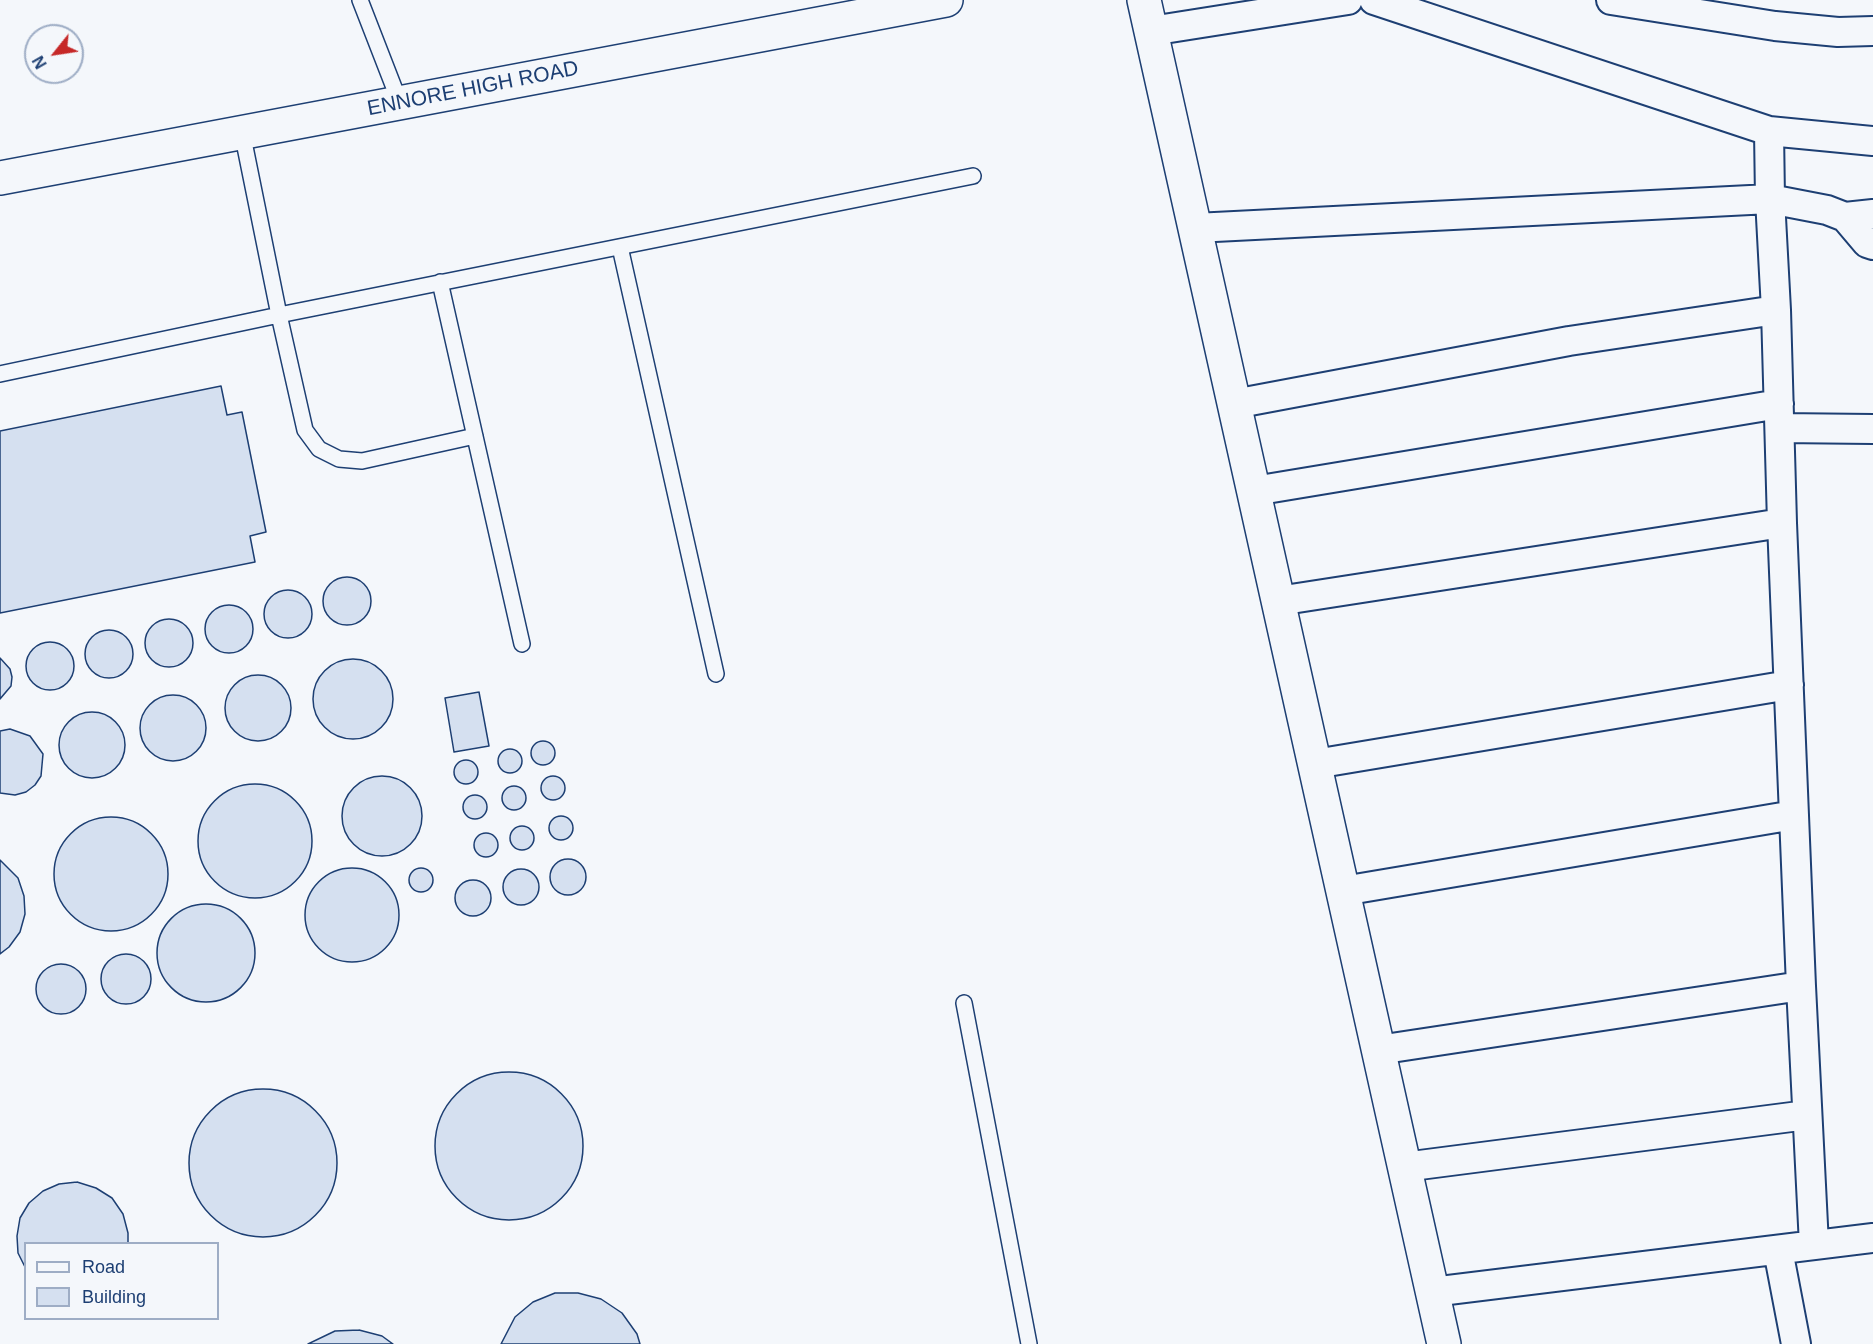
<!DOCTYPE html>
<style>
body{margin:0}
#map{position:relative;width:1873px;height:1344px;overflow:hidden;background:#f4f7fb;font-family:Helvetica,sans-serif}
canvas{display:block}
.legend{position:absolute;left:24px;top:1242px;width:195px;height:78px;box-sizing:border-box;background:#f4f7fb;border:2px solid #9eadc5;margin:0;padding:8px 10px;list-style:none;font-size:18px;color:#1d3f73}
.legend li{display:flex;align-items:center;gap:12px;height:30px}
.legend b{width:30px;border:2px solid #9eadc5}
.north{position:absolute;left:24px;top:24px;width:60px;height:60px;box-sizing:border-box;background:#f4f7fb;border:2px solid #9eadc5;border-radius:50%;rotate:240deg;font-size:16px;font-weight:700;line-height:24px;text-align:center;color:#1d3f73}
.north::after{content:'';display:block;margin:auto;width:21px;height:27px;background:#c62828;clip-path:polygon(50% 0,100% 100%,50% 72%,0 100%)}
</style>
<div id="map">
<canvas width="1873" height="1344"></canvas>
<ul class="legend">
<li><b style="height:8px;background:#f4f7fb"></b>Road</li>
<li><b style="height:16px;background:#d5e0f0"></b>Building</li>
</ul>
<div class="north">N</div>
</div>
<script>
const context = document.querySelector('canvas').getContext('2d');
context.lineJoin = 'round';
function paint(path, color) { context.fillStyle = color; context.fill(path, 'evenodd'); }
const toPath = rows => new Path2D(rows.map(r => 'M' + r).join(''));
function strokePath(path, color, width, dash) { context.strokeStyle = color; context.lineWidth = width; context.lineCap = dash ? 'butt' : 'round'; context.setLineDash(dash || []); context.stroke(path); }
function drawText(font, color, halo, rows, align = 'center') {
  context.font = font + ' Helvetica,sans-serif'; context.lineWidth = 4.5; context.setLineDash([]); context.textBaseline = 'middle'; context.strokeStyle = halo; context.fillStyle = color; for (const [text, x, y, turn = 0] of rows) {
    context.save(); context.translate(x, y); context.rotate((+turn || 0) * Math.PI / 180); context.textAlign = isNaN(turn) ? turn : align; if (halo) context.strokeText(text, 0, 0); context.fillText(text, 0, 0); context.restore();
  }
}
const building = toPath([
 [221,386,227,415,242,412,266,532,250,536,255,562,0,613,0,431,221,386],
 '323 601a24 24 0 1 1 48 0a24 24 0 1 1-48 0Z',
 '264 614a24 24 0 1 1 48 0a24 24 0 1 1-48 0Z',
 '205 629a24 24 0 1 1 48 0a24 24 0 1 1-48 0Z',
 '145 643a24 24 0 1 1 48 0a24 24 0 1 1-48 0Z',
 '85 654a24 24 0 1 1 48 0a24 24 0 1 1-48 0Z',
 '26 666a24 24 0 1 1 48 0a24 24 0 1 1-48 0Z',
 [0,658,10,669,12,677,11,686,0,699,0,658],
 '313 699a40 40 0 1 1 80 0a40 40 0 1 1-80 0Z',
 '225 708a33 33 0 1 1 66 0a33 33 0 1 1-66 0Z',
 [479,692,489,746,454,752,445,698,479,692],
 '140 728a33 33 0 1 1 66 0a33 33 0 1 1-66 0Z',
 '59 745a33 33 0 1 1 66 0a33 33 0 1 1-66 0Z',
 [10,729,30,736,43,754,41,776,35,785,26,792,15,795,0,793,0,731,10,729],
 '531 753a12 12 0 1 1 24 0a12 12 0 1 1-24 0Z',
 '498 761a12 12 0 1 1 24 0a12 12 0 1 1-24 0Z',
 '454 772a12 12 0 1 1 24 0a12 12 0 1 1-24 0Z',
 '541 788a12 12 0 1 1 24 0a12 12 0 1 1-24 0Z',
 '342 816a40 40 0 1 1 80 0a40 40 0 1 1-80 0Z',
 '198 841a57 57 0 1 1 114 0a57 57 0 1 1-114 0Z',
 '502 798a12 12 0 1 1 24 0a12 12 0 1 1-24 0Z',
 '463 807a12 12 0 1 1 24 0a12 12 0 1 1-24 0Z',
 '549 828a12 12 0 1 1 24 0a12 12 0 1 1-24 0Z',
 '54 874a57 57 0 1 1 114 0a57 57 0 1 1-114 0Z',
 '510 838a12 12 0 1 1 24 0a12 12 0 1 1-24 0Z',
 '474 845a12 12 0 1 1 24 0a12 12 0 1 1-24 0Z',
 '550 877a18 18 0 1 1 36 0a18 18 0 1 1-36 0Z',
 [0,860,18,878,24,896,25,914,20,932,9,947,0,954,0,860],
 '305 915a47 47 0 1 1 94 0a47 47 0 1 1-94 0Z',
 '409 880a12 12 0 1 1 24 0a12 12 0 1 1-24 0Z',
 '503 887a18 18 0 1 1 36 0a18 18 0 1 1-36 0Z',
 '455 898a18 18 0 1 1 36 0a18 18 0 1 1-36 0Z',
 '157 953a49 49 0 1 1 98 0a49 49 0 1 1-98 0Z',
 '101 979a25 25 0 1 1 50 0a25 25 0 1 1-50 0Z',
 '36 989a25 25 0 1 1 50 0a25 25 0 1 1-50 0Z',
 '435 1146a74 74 0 1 1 148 0a74 74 0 1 1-148 0Z',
 '189 1163a74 74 0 1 1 148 0a74 74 0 1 1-148 0Z',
 [77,1182,96,1188,112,1198,123,1214,128,1233,128,1244,26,1244,26,1269,18,1253,17,1236,20,1218,29,1203,43,1191,59,1184,77,1182],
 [555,1293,578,1293,601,1299,622,1313,637,1334,640,1344,501,1344,515,1317,533,1302,555,1293],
 [359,1330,382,1336,393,1344,308,1344,335,1331,359,1330]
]);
paint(building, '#d5e0f0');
strokePath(building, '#1d3f73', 1.5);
const lane = toPath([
 [360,0,400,103],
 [242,132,279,315,973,176],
 [620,247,716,674],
 [440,282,522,644],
 [0,374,279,315,305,430,319,449,339,459,362,461,475,436],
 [964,1003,1029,1344]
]);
const street = toPath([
 [1374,0,1769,131],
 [1611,0,1775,26,1838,32,1873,31],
 [1151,31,1348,0],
 [1873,214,1845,217,1867,243,1873,245],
 [1845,217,1827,210,1770,199,1769,131,1873,141],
 [1195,228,1770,199,1776,310],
 [1234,404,1569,341,1776,310,1782,523,1801,986,1378,1050],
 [1780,428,1873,429],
 [1254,491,1779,404],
 [1278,601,1782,523],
 [1315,764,1789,685],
 [1343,891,1794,815],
 [1801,986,1814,1245],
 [1404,1167,1807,1115],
 [1778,1250,1796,1344],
 [1432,1292,1873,1238]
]);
const secondary = toPath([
 [1144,0,1444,1344],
 [0,178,946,0]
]);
strokePath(lane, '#1d3f73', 18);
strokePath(street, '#1d3f73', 32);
strokePath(secondary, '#1d3f73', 36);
strokePath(lane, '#f4f7fb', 15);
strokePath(street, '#f4f7fb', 28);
strokePath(secondary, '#f4f7fb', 33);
drawText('21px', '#1d3f73', '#f4f7fb', [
 ["ENNORE HIGH ROAD",473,89,-11]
]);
</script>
